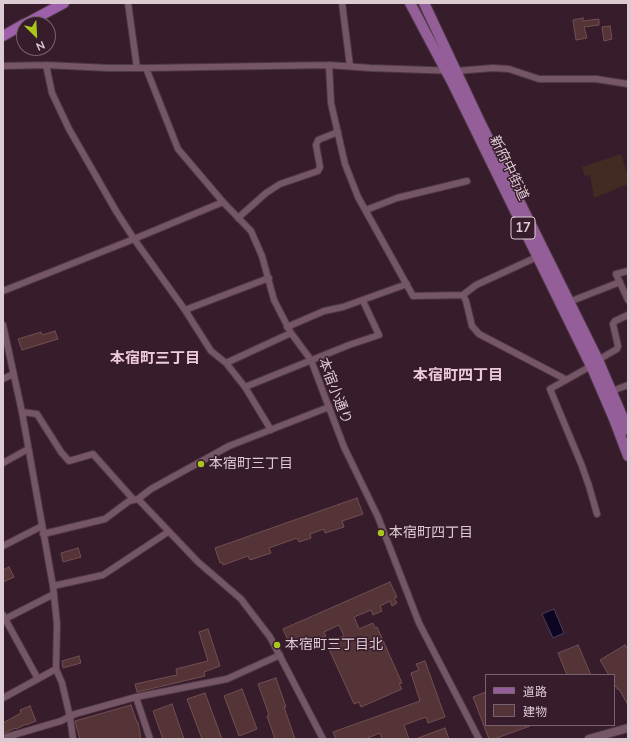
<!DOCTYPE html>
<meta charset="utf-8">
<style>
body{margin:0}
#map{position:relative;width:631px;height:742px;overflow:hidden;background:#371c2b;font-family:Mulish,"Noto Sans JP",sans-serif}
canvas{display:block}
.frame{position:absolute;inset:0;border:4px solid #ddcbd4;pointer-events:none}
.legend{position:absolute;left:485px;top:674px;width:130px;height:52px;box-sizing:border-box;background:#371c2b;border:1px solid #79626f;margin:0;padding:5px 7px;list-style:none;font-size:12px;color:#ddcbd4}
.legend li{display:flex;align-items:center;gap:8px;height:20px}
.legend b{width:20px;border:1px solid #79626f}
.north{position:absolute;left:16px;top:16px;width:40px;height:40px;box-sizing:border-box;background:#371c2b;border:1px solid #79626f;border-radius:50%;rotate:156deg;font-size:11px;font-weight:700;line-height:16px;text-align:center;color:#ddcbd4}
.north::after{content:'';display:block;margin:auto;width:14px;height:18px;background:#a9c71a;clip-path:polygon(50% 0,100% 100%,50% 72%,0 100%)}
</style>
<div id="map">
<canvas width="631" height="742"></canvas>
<div class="frame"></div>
<ul class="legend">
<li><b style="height:5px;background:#945e99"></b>道路</li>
<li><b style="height:11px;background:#543437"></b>建物</li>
</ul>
<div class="north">N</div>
</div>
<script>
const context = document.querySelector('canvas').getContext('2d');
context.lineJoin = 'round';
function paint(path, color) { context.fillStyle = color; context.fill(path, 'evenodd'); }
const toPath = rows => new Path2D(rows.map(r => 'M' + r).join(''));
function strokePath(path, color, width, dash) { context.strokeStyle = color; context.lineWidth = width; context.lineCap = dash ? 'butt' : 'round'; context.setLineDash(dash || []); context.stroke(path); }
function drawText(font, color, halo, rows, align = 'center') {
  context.font = font + ' Mulish,"Noto Sans JP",sans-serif'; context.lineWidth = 3; context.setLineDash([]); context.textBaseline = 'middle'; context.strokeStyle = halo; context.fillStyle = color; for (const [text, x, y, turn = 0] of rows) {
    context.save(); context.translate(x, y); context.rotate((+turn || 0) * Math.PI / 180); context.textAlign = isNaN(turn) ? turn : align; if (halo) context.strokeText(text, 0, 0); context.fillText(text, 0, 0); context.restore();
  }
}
paint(toPath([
 [621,154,628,176,628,184,594,198,590,175,585,176,582,167]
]), '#432b23');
const water = toPath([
 [554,609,564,633,553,638,542,614,554,609]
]);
paint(water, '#0d0521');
strokePath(water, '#4b4057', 1);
const building = toPath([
 [583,18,583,21,599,19,599,25,584,27,587,38,576,40,573,20,583,18],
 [610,26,612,39,604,41,602,27,610,26],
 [55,331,58,339,22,350,18,339,41,332,42,335,55,331],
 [357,498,363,514,342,521,344,527,325,533,324,529,310,534,311,538,299,542,297,538,269,548,271,553,250,560,248,556,223,565,222,562,220,563,215,548,357,498],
 [78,548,81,557,63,562,61,553,78,548],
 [9,567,14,577,3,582,3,570,9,567],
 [390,582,397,597,394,598,397,603,392,606,390,601,380,606,382,611,373,615,371,610,354,617,359,629,373,623,375,628,377,627,402,683,399,684,402,689,361,707,359,702,354,704,329,649,333,647,331,642,344,636,339,625,324,632,326,636,311,643,309,639,291,647,283,629,390,582],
 [208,629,220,666,204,672,205,676,137,692,135,684,177,675,176,669,208,661,199,632,208,629],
 [578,645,591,675,567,675,558,653,578,645],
 [625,645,628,650,628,705,619,689,618,690,614,684,614,675,609,675,600,660,625,645],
 [79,656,81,663,63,668,62,661,79,656],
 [425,661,445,717,428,723,426,717,404,725,409,739,382,739,380,733,365,739,336,739,333,732,420,701,411,673,419,670,416,664,425,661],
 [276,678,286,707,284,707,295,739,275,739,267,716,269,715,258,684,276,678],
 [242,689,257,729,239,736,224,696,242,689],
 [486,692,486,725,530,726,494,739,489,739,473,697,486,692],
 [205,693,222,739,202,739,187,699,205,693],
 [172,704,184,739,163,739,153,711,172,704],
 [131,705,137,722,138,722,141,739,80,739,75,721,131,705],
 [30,706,36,721,26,725,26,724,16,729,15,728,5,733,3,730,3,723,21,713,20,710,30,706],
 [445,728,449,739,418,739,418,738,445,728]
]);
paint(building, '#543437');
strokePath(building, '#724f53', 1);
const minor = toPath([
 [128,3,137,68],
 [342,3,350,66],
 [46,65,52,93,69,129,116,211,134,239,185,310,211,351,226,363,245,387,271,430],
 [329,65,331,103,345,164,358,197,413,296,463,295,476,285,537,257],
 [3,66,46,65,108,68,146,68,329,65,370,68,456,71,493,68,509,69,539,79,596,79,628,84],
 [146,68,178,149,223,202,251,231,262,256,274,300,291,333,311,360,344,447,378,517,419,623,479,739],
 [366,210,397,198,467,181],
 [238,218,266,193,280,184,318,171,320,167,316,145,318,140,338,132],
 [628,271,616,274,628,300],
 [3,291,134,239,223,202],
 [463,295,466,301,472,326,479,334,565,379],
 [569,302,620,282],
 [185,310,269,278],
 [3,325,22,412,53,586,57,624,56,669,62,683,70,717,73,739],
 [287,327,324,311,343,307,407,284],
 [226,363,291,333],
 [3,379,13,374],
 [245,387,349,345,379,335,363,301],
 [612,391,628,385],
 [22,412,37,414,61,452,69,461,93,454,133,499],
 [3,463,28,449],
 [138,499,198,562,241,599,247,607,270,637,323,739],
 [597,514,589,486,582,466,550,389,591,366,598,360,617,349,618,346,613,324,615,321,628,315],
 [43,534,105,519,129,501,138,499,151,489,229,446,329,407],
 [3,546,42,526],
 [53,586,103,575,168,532],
 [3,615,38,679],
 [3,620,54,594],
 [136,697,150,739],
 [3,698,56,669],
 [3,738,61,721,75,714,136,697,227,679,280,655]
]);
const tertiary = toPath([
 [589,739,628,728]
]);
const primary = toPath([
 [410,3,454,86,593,370,614,419,628,456],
 [424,3,479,120,598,360,628,430]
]);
const trunk = toPath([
 [25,24,64,3],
 [3,36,24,24]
]);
strokePath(minor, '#4f3946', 8);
strokePath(tertiary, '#4f3946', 10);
strokePath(primary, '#4f3946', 12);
strokePath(trunk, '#4f3946', 12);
strokePath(minor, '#755666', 6);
strokePath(tertiary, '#755666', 8);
strokePath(primary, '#945e99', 10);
strokePath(trunk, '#9e60aa', 10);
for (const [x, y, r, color] of [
 [201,464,4,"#a9c71a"],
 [381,533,4,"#a9c71a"],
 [277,645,4,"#a9c71a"]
]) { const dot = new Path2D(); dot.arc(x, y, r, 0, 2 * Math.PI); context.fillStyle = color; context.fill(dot); strokePath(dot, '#371c2b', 1.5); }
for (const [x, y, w] of [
 [523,228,24]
]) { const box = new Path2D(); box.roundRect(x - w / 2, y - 11, w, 22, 3); context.fillStyle = '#371c2b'; context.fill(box); strokePath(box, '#ddcbd4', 1); }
drawText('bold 13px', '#ddcbd4', null, [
 ["17",523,228]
]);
drawText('14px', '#ddcbd4', '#371c2b', [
 ["新府中街道",509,168,64],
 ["本宿小通り",335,391,69]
]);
drawText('14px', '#ddcbd4', '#371c2b', [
 ["本宿町三丁目",209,464],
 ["本宿町四丁目",389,533],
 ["本宿町三丁目北",285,645]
], 'left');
drawText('bold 15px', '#edc9dc', '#371c2b', [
 ["本宿町三丁目",155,358],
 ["本宿町四丁目",458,375]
]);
</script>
